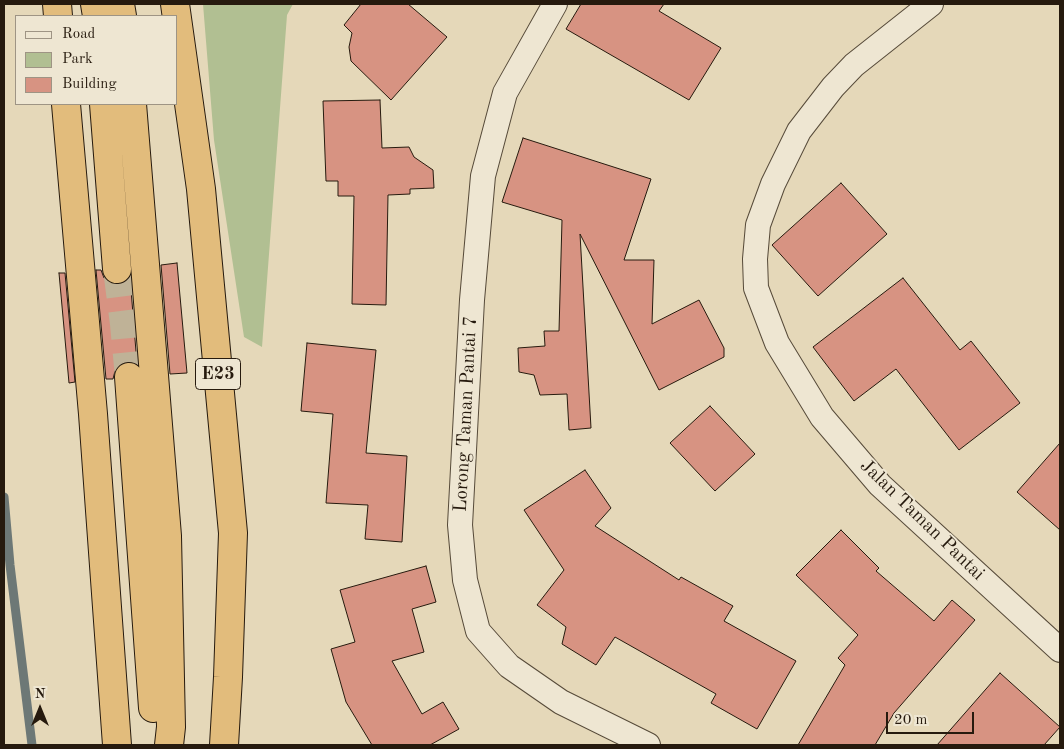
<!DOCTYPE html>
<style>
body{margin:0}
#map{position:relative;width:1064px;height:749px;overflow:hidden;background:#e5d8b9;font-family:"Old Standard TT",serif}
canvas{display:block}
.frame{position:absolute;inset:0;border:5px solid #261a0e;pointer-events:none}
.legend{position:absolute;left:15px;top:15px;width:162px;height:90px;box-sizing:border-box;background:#eee6d2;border:1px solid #9e9484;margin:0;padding:6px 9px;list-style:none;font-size:15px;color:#261a0e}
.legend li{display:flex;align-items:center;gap:10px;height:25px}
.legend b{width:25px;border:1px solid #9e9484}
.north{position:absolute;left:15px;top:684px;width:50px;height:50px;-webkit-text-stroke:4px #eee6d2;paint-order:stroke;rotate:0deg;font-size:14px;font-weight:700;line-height:20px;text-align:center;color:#261a0e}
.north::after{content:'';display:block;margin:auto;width:18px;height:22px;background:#261a0e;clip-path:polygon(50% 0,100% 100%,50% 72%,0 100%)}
.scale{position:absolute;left:886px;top:712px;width:88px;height:22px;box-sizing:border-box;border:2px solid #261a0e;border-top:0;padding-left:6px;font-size:15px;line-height:18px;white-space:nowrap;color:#261a0e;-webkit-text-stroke:4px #eee6d2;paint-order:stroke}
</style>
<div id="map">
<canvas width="1064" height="749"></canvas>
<div class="frame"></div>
<ul class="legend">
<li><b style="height:6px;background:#eee6d2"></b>Road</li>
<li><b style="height:14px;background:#b1bf92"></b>Park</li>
<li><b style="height:14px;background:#d79382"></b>Building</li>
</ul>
<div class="north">N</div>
<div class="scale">20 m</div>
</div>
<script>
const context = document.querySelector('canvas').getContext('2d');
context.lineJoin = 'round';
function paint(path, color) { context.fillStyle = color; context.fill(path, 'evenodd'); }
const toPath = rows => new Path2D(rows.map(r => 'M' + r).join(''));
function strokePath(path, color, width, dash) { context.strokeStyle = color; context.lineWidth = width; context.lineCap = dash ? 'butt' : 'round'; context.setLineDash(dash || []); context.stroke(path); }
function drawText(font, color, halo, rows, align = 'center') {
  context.font = font + ' "Old Standard TT",serif'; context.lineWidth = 4; context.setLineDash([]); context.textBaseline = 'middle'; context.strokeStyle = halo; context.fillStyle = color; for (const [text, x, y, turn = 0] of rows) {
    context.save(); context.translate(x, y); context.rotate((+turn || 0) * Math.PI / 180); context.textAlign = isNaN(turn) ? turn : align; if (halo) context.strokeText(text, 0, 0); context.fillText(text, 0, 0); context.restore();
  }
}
paint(toPath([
 [203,4,293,4,287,15,262,347,244,337,214,140]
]), '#b1bf92');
strokePath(toPath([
 [4,497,10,565,32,745]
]), '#6d7876', 9);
const building = toPath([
 [361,4,408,4,447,37,391,100,351,61,349,47,352,33,344,25,361,4],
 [581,4,664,4,659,11,721,48,689,100,566,29,581,4],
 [380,100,382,148,409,147,414,157,433,170,434,188,410,189,410,194,388,195,386,305,352,304,354,196,338,196,338,181,326,181,323,101,380,100],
 [523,138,651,179,624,260,654,260,652,324,699,300,724,348,724,357,659,390,580,234,591,428,569,430,567,394,540,395,534,375,519,372,518,348,545,346,544,331,559,331,562,220,502,202,523,138],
 [841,183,887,234,818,296,772,245,841,183],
 [177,263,187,373,170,374,161,265,177,263],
 [96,270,101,270,104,278,111,283,119,284,125,282,130,277,137,364,128,361,121,364,115,371,113,379,106,379,96,270],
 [59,273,65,273,75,382,69,383,59,273],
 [903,278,960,350,971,341,1020,403,959,450,896,369,854,401,813,347,903,278],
 [307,343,376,350,366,453,407,456,402,542,365,539,368,505,326,503,333,414,301,411,307,343],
 [710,406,755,454,715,491,670,443,710,406],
 [1060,443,1060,530,1017,492,1060,443],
 [585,470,611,508,595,526,679,580,681,577,733,606,724,621,796,661,757,729,711,703,716,694,615,637,596,665,562,644,566,627,537,605,564,570,524,510,585,470],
 [841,530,879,568,876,571,934,621,952,600,975,620,894,713,875,745,798,745,845,665,838,658,858,635,796,575,841,530],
 [426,566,436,602,412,609,424,652,392,661,422,714,443,702,459,729,430,745,372,745,346,702,331,649,355,642,340,590,426,566],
 [1000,673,1060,727,1044,745,937,745,1000,673]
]);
paint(building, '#d79382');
strokePath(building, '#261a0e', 1);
strokePath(toPath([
 [117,269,124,324,129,377]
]), '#bfb297', 28, [28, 14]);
const minor = toPath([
 [555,4,505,93,483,176,472,300,460,525,465,580,478,631,509,666,561,702,648,745],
 [931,4,854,65,833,87,799,131,773,184,758,225,755,259,756,288,777,343,822,417,880,485,1060,650]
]);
const motorway = toPath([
 [57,4,58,16],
 [95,4,97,16],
 [120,4,122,16],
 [175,4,201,189,233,533,228,677,224,745],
 [66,104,93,414,117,745],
 [104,104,117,269],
 [132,104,167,536,171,727,169,745],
 [129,377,153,708]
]);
strokePath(minor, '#564a39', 26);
strokePath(motorway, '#261a0e', 30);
strokePath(minor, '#eee6d2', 24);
strokePath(motorway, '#e2bc7c', 28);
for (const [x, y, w] of [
 [218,374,45]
]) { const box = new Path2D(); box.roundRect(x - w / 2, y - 15.5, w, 31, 4); context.fillStyle = '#eee6d2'; context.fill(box); strokePath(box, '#261a0e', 1); }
drawText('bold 18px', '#261a0e', null, [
 ["E23",218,374]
]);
drawText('19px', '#261a0e', '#eee6d2', [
 ["Lorong Taman Pantai 7",466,414,-87],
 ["Jalan Taman Pantai",922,520,44]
]);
</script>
